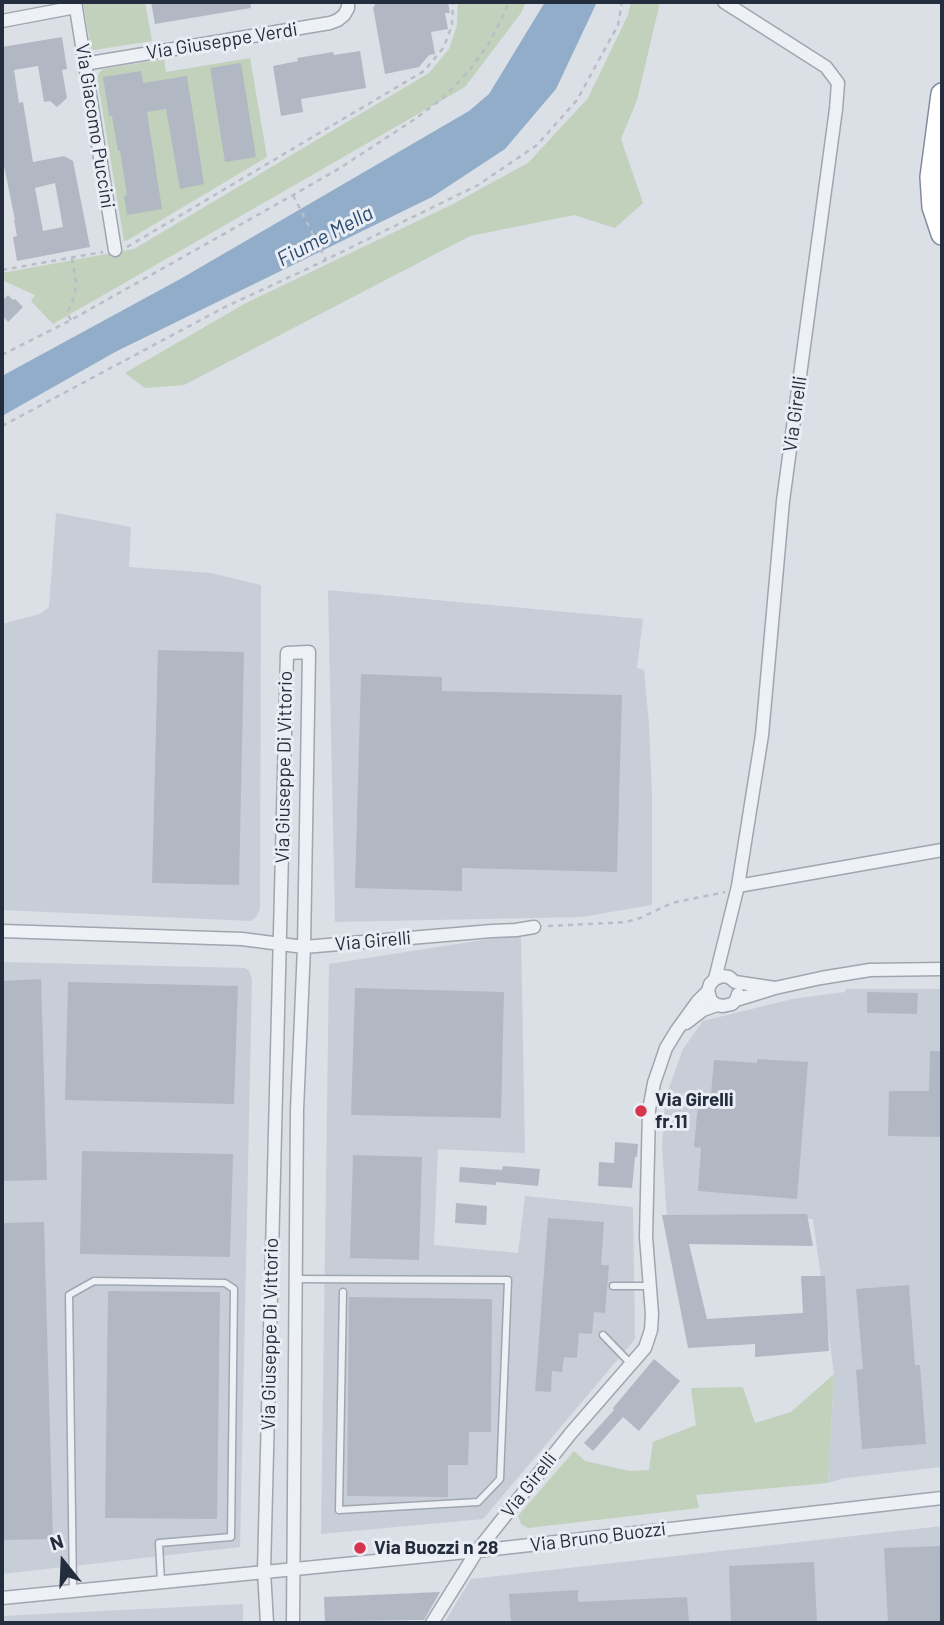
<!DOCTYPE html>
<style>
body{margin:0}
#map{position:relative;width:944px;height:1625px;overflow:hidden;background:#dbdfe6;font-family:Barlow,sans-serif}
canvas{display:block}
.frame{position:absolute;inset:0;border:4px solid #242d3d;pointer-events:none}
.north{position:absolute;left:28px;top:1527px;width:70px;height:70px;-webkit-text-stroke:5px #eaeef4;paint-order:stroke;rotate:342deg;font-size:19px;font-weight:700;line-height:28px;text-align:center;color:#242d3d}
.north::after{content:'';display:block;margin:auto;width:24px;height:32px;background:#242d3d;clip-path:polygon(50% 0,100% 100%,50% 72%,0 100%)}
</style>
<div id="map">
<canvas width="944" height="1625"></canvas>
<div class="frame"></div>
<div class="north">N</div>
</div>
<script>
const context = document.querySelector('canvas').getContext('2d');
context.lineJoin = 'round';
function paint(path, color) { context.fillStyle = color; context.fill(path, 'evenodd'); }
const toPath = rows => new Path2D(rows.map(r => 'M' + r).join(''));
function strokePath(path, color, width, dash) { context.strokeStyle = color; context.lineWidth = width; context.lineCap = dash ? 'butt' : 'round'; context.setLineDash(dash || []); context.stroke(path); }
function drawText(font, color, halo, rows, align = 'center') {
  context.font = font + ' Barlow,sans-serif'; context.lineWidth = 6; context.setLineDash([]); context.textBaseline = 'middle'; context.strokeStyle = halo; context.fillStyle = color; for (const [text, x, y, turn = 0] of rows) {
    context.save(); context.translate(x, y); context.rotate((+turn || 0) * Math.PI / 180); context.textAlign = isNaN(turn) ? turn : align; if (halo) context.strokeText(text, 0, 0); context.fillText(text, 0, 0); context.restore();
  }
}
paint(toPath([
 [56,513,131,527,129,567,211,573,261,585,260,909,256,917,251,921,2,910,2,624,40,614,49,607],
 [328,590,643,619,637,668,644,670,649,724,652,794,652,905,582,917,335,922],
 [521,934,525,1153,438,1149,434,1245,518,1253,525,1196,633,1207,635,1339,483,1519,321,1534,329,964],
 [2,962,245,968,249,971,252,979,240,1547,2,1574],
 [846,989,942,989,942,1467,845,1478,828,1483,834,1374,813,1219,667,1219,662,1147,665,1099,683,1049,703,1021,792,999,845,992],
 [942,1526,942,1623,444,1623,471,1579],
 [243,1604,243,1623,2,1623,2,1616]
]), '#c8ced8');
paint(toPath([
 [83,2,145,2,152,41,94,50,91,49],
 [458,2,526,2,521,13,465,87,53,324,31,301,35,295,2,280,2,273,134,249,429,73,449,49,457,25],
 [631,2,660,2,637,100,621,139,643,203,615,228,574,215,470,236,184,385,145,388,125,373,246,303,451,205,528,163,588,98,628,15],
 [250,58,267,157,128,240,124,241,97,77,99,73,103,69,164,59,166,72],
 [834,1374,828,1483,696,1495,699,1508,528,1528,521,1524,518,1516,574,1451,585,1461,630,1471,649,1470,653,1442,696,1425,691,1388,743,1387,755,1423,791,1412]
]), '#c1d1bb');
paint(toPath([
 [545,2,597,2,556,89,505,149,432,197,117,351,2,416,2,376,182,278,469,111,489,94]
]), '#92adc9');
paint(toPath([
 [151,2,250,2,251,8,155,24],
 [374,2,448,2,450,13,445,13,448,29,431,32,435,54,429,55,419,67,385,74,373,7,375,6],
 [62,37,67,69,62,70,67,98,57,107,50,101,44,102,38,66,14,70,19,103,23,102,33,162,64,156,73,161,90,247,17,261,13,237,17,236,14,220,15,220,2,156,4,155,2,141,2,47],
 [55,183,63,227,43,231,35,188],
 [360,51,366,88,301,99,303,112,281,116,273,66,298,61,297,58,333,52,334,55],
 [241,63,256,157,225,162,210,68],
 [141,71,143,83,187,76,204,184,180,189,166,109,147,112,162,209,127,215,124,196,127,195,120,151,118,151,112,116,109,116,103,77],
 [8,295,13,300,15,299,23,307,8,322,2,315,2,301],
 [158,650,244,652,239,885,152,883],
 [361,674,442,677,442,691,622,695,617,872,462,868,462,891,355,888],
 [41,979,47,1180,2,1181,2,981],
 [68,982,238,986,234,1104,65,1100],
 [355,988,504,992,501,1118,351,1115],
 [867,992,918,993,917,1014,867,1013],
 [930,1051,942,1051,942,1137,888,1136,889,1091,929,1091],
 [757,1059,808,1062,797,1199,698,1191,701,1148,694,1147,698,1104,710,1105,714,1060,757,1063],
 [615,1142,638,1144,637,1157,635,1157,632,1188,598,1186,599,1162,614,1163],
 [82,1151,233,1154,230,1257,80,1254],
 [353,1155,422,1157,419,1260,350,1258],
 [503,1166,540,1169,538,1186,496,1182,496,1185,459,1182,460,1167,502,1170],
 [456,1203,487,1206,486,1225,455,1223],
 [807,1214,813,1246,689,1244,707,1319,803,1313,801,1276,825,1276,829,1351,755,1357,755,1344,688,1348,662,1215],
 [548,1218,604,1222,601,1265,609,1265,605,1313,594,1312,592,1334,579,1333,577,1358,564,1357,562,1372,552,1371,551,1392,535,1391],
 [44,1222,53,1539,2,1540,2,1223],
 [909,1285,915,1365,920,1365,926,1444,862,1449,856,1370,863,1369,856,1289],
 [108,1291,220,1292,217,1519,105,1518],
 [349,1297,492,1299,491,1432,469,1432,468,1465,448,1465,448,1497,347,1496],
 [654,1359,680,1381,639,1431,623,1417,593,1451,584,1443,614,1410,613,1408],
 [942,1546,942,1623,888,1623,884,1548],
 [814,1562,817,1623,731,1623,729,1566],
 [578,1590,578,1602,687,1597,689,1623,511,1623,509,1594],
 [440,1592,424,1620,348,1621,348,1623,325,1623,324,1597]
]), '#b2b8c3');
const lane = toPath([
 [295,1279,508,1280,500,1479,478,1502,339,1510,343,1292],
 [613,1286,650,1286],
 [603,1335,631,1364],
 [73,1591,69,1295,94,1281,225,1283,234,1289,231,1537,159,1543,161,1582]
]);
const street = toPath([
 [75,2,115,250],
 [2,21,76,7],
 [84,64,330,23,338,20,344,15,348,8,348,2],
 [738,886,942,850],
 [2,931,242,939,304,947,492,931,516,930,534,927],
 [715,979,738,886,762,735,783,501,836,109,838,83,826,67,724,2],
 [708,991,711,1001,717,1005,723,1006,732,1004,736,1000,738,994],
 [736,1000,775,988,821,978,870,970,942,969],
 [686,1023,703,1010,717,1005],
 [2,1598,477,1551,942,1498],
 [267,1623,264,1571,287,653,309,652,304,947,297,1110,293,1623],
 [432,1623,477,1551,571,1433,645,1348,651,1330,652,1314,646,1237,649,1110,654,1083,666,1048,677,1030,698,1001,708,991,710,984,715,979,722,976,729,977,735,982,775,988]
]);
const highway = toPath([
 [942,94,931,177,933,207,942,234]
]);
strokePath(lane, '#a0a6b0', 9);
strokePath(street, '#a0a6b0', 15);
strokePath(highway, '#818c9e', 24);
strokePath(toPath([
 [293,195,326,260],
 [127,247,424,71,444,47,452,25,453,2],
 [2,270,103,252],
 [71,320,67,314,75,294,76,282,72,258],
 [2,355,71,320,293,195,340,168,415,119,443,98,468,72,488,45,502,18,509,2],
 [2,426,225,307,307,269,478,185,537,145,577,100,618,25,622,2],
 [548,926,626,922,640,918,672,903,725,892]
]), '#b9bdc5', 2.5, [5, 5]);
strokePath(lane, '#edf0f5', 6);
strokePath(street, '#edf0f5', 12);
strokePath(highway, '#fff', 21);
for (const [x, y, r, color] of [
 [641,1111,7,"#d6354e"],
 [360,1548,7,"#d6354e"]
]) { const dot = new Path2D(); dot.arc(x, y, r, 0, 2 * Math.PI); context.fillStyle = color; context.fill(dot); strokePath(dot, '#eaeef4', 2.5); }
drawText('19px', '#242d3d', '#eaeef4', [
 ["Via Giuseppe Verdi",222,41,-9],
 ["Via Giacomo Puccini",95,126,81],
 ["Via Girelli",795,414,-82],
 ["Via Giuseppe Di Vittorio",284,767,-89],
 ["Via Girelli",373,941,-5],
 ["Via Giuseppe Di Vittorio",270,1334,-89],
 ["Via Girelli",529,1485,-52],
 ["Via Bruno Buozzi",598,1537,-7]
]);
drawText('bold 19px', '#242d3d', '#eaeef4', [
 ["Via Girelli",655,1100],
 ["fr.11",655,1122],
 ["Via Buozzi n 28",374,1548]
], 'left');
drawText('italic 21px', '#2c4c73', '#eaeef4', [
 ["Fiume Mella",325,236,-28]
]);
</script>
